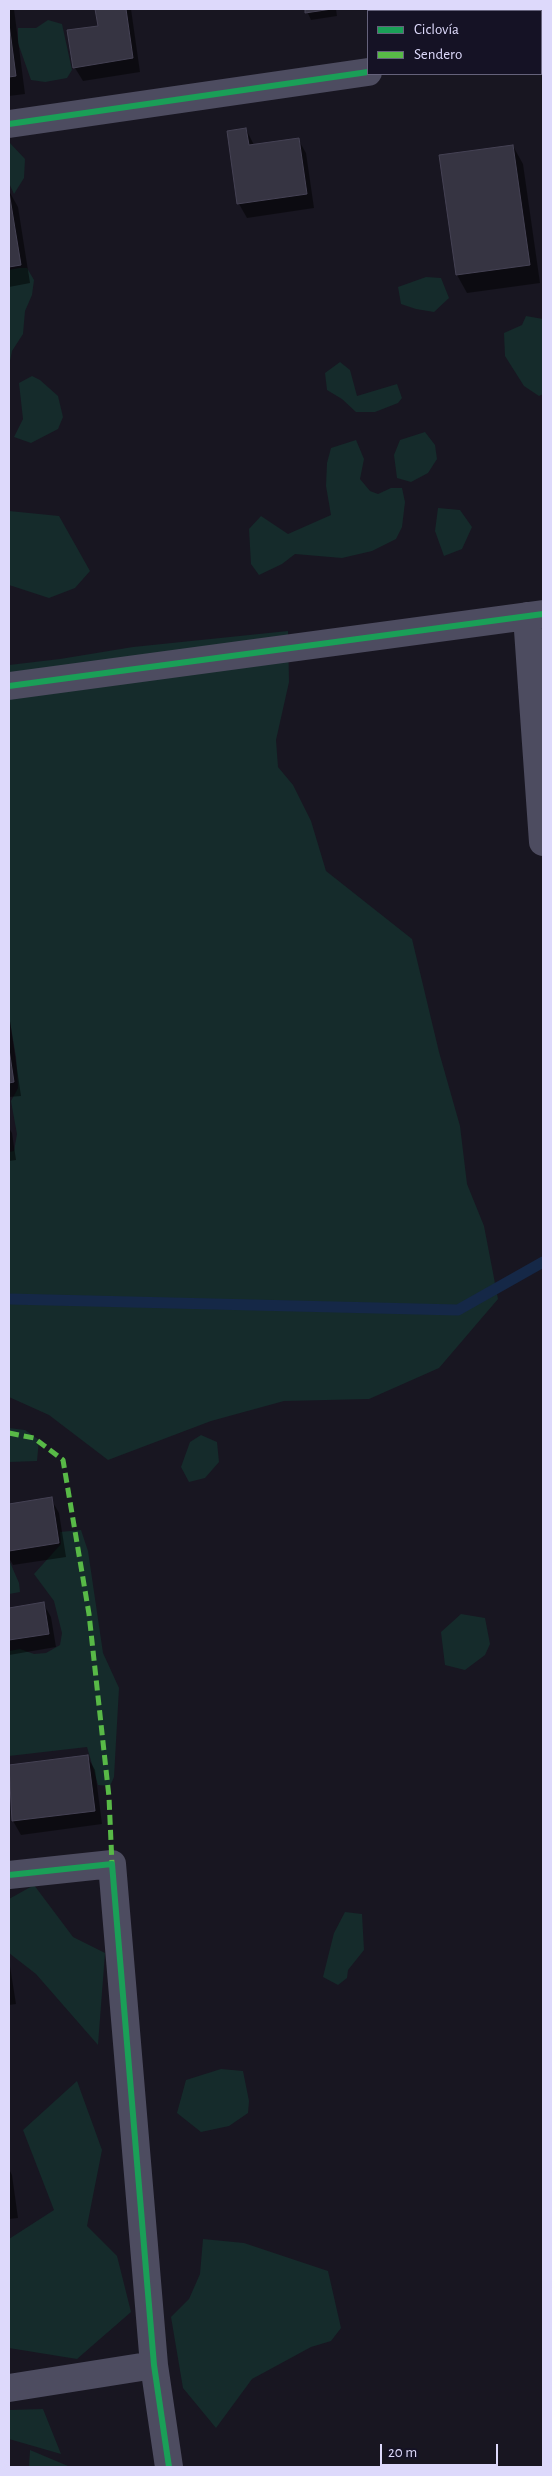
<!DOCTYPE html>
<meta charset="utf-8">
<style>
body{margin:0}
#map{position:relative;width:552px;height:2476px;overflow:hidden;background:#181621;font-family:"Alegreya Sans",sans-serif}
canvas{display:block}
.frame{position:absolute;inset:0;border:10px solid #ddd9fb;pointer-events:none}
.legend{position:absolute;left:367px;top:10px;width:175px;height:65px;box-sizing:border-box;background:#151225;border:1px solid #65627b;margin:0;padding:6px 9px;list-style:none;font-size:15px;color:#ddd9fb}
.legend li{display:flex;align-items:center;gap:10px;height:25px}
.legend b{width:25px;border:1px solid #65627b}
.scale{position:absolute;left:380px;top:2444px;width:118px;height:22px;box-sizing:border-box;border:2px solid #ddd9fb;border-top:0;padding-left:6px;font-size:15px;line-height:18px;white-space:nowrap;color:#ddd9fb;-webkit-text-stroke:4px #151225;paint-order:stroke}
</style>
<div id="map">
<canvas width="552" height="2476"></canvas>
<div class="frame"></div>
<ul class="legend">
<li><b style="height:6px;background:#1a9f57"></b>Ciclovía</li>
<li><b style="height:6px;background:#58b947"></b>Sendero</li>
</ul>
<div class="scale">20 m</div>
</div>
<script>
const context = document.querySelector('canvas').getContext('2d');
context.lineJoin = 'round';
function paint(path, color) { context.fillStyle = color; context.fill(path, 'evenodd'); }
const toPath = rows => new Path2D(rows.map(r => 'M' + r).join(''));
function strokePath(path, color, width, dash) { context.strokeStyle = color; context.lineWidth = width; context.lineCap = dash ? 'butt' : 'round'; context.setLineDash(dash || []); context.stroke(path); }
paint(toPath([
 [48,20,62,24,72,70,67,78,45,82,31,80,18,43,18,28,36,28],
 [9,142,25,159,24,178,14,194,9,183],
 [19,268,27,268,34,280,32,295,25,311,23,334,12,351,9,366,9,270],
 [426,277,441,278,449,298,434,312,416,309,401,304,398,287],
 [526,316,543,319,543,394,539,396,524,386,505,356,504,333,522,325],
 [340,362,350,370,357,396,397,384,402,398,398,403,375,412,356,412,342,399,327,390,325,373],
 [32,376,40,380,58,396,63,417,58,429,31,443,14,437,23,419,19,383],
 [425,432,435,445,437,459,428,473,411,482,397,478,394,455,400,440],
 [356,440,364,459,360,479,370,491,378,494,391,488,402,488,405,502,402,527,396,539,372,551,342,558,295,554,282,564,259,575,251,564,249,529,261,516,288,534,331,515,326,486,327,463,331,448],
 [438,508,460,510,472,527,462,549,444,556,435,531],
 [9,511,59,516,90,571,75,588,49,598,9,585],
 [288,631,289,682,276,740,278,767,293,785,311,821,326,871,412,939,439,1052,460,1126,467,1184,484,1226,498,1299,439,1368,369,1399,284,1401,211,1421,108,1460,49,1415,9,1397,9,1152,14,1151,17,1134,11,1101,18,1088,16,1057,9,1016,9,665,60,659,133,647],
 [9,1428,25,1430,39,1440,37,1461,9,1462],
 [201,1435,217,1442,219,1462,205,1478,189,1482,181,1467,190,1442],
 [81,1530,88,1551,103,1653,119,1688,114,1777,110,1786,98,1785,87,1747,9,1756,9,1651,20,1649,34,1654,46,1653,60,1645,62,1633,54,1601,34,1574,61,1544,60,1532],
 [9,1560,19,1583,20,1592,9,1594],
 [461,1614,485,1618,490,1644,485,1655,465,1670,445,1665,441,1632],
 [34,1885,73,1937,105,1953,98,2045,36,1974,9,1953,9,1899],
 [345,1912,362,1914,364,1950,348,1970,347,1978,338,1985,323,1977,334,1933],
 [221,2069,243,2071,249,2101,248,2113,229,2126,201,2132,177,2113,186,2080],
 [77,2081,102,2150,87,2226,117,2256,131,2312,77,2359,9,2348,9,2239,54,2210,23,2130],
 [203,2239,244,2243,328,2271,341,2328,331,2341,311,2347,252,2379,216,2428,183,2388,171,2317,189,2299,200,2274],
 [43,2409,61,2454,9,2439,9,2410],
 [30,2450,68,2466,67,2467,29,2467]
]), '#152b2b');
paint(toPath([
 [9,9,14,9,25,94,9,96],
 [96,9,131,9,140,72,83,81,75,68,99,27],
 [306,9,336,9,337,16,311,20],
 [246,129,254,145,298,139,306,153,314,208,247,218,239,204,228,132],
 [513,146,523,164,540,283,467,293,457,275],
 [9,191,18,207,30,283,9,287],
 [9,1014,21,1096,9,1097],
 [9,1128,12,1133,16,1160,9,1161],
 [51,1499,59,1513,66,1557,13,1565,9,1558,9,1505],
 [43,1603,51,1617,56,1647,9,1655,9,1609],
 [87,1756,95,1770,102,1824,21,1835,13,1821,9,1766],
 [9,1960,16,2004,9,2005],
 [9,2169,12,2175,18,2218,9,2219]
]), '#0007');
strokePath(toPath([
 [9,1299,458,1310,543,1262]
]), '#152847', 11);
const building = toPath([
 [95,9,126,9,133,58,73,68,67,30,98,26,95,9],
 [305,9,332,9,305,13,305,9],
 [9,24,16,76,9,77,9,24],
 [246,128,249,145,299,138,307,194,237,204,227,131,246,128],
 [513,145,530,265,456,275,439,155,513,145],
 [9,192,21,265,9,267,9,192],
 [9,1049,14,1082,9,1083,9,1049],
 [52,1497,59,1543,9,1551,9,1504,52,1497],
 [44,1602,49,1634,9,1640,9,1608,44,1602],
 [88,1755,95,1811,12,1821,9,1765,88,1755]
]);
paint(building, '#363442');
strokePath(building, '#454254', 1);
strokePath(toPath([
 [541,48,543,47],
 [9,124,368,72],
 [527,616,543,842],
 [9,686,543,614],
 [9,1875,112,1864,154,2365,169,2467],
 [9,2388,154,2365]
]), '#4d4c60', 28);
strokePath(toPath([
 [9,1433,34,1438,63,1460,89,1614,109,1797,112,1864]
]), '#58b947', 5, [10, 5]);
strokePath(toPath([
 [9,124,368,72],
 [9,686,543,614],
 [9,1875,112,1864,154,2365,169,2467]
]), '#1a9f57', 6);
</script>
